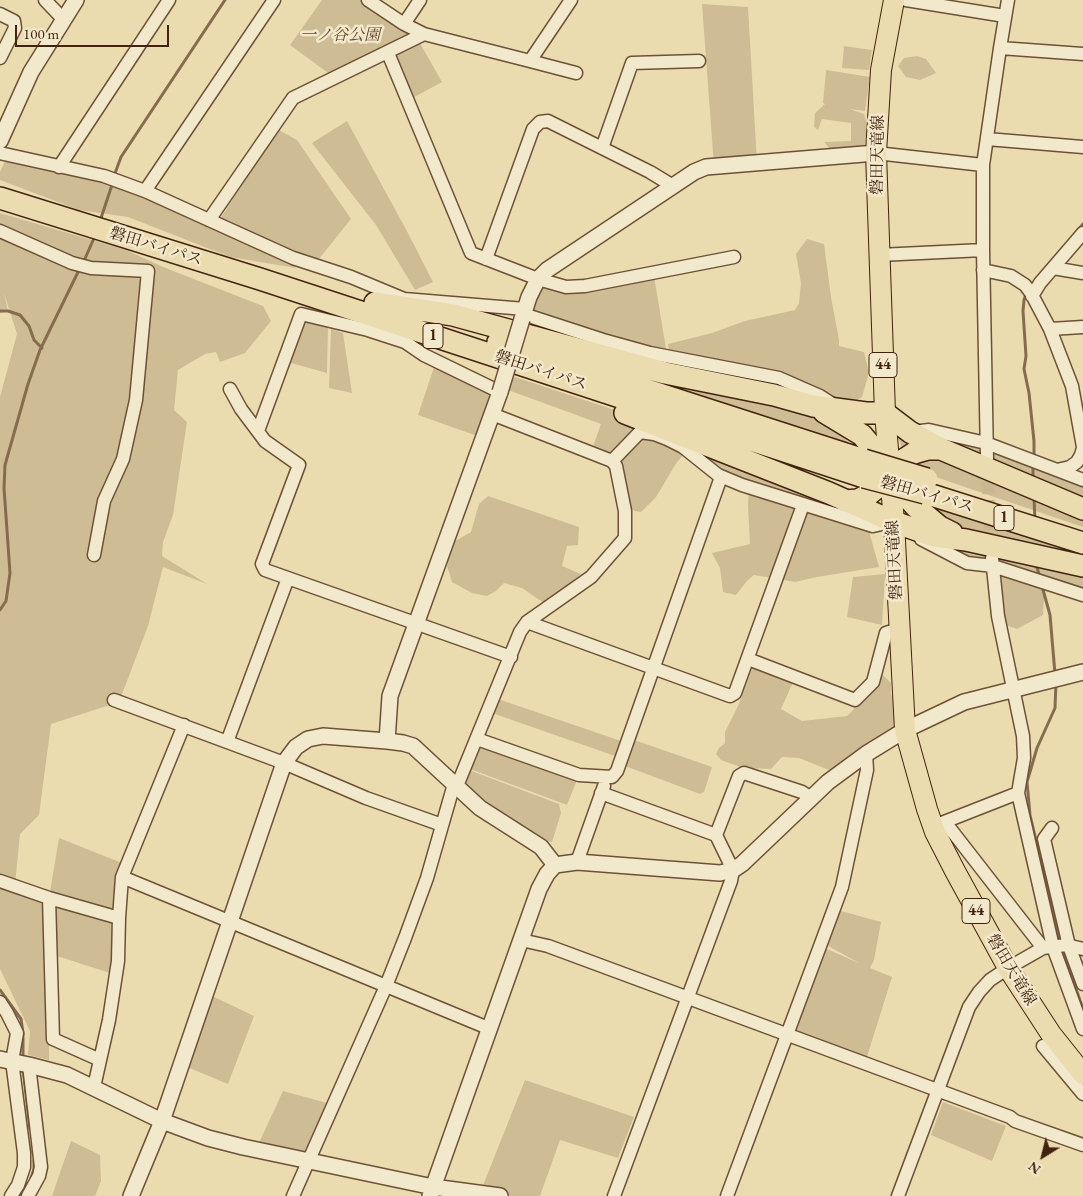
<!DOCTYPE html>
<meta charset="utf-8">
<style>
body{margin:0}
#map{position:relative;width:1083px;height:1196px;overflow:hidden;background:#ebdcaf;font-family:"EB Garamond",serif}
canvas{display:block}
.north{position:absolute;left:1018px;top:1131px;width:50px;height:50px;-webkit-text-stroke:4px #f2e8cb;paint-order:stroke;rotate:216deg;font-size:14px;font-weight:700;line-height:20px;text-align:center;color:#43230f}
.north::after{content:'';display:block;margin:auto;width:18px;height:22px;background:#43230f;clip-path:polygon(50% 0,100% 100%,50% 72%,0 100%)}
.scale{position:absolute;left:15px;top:25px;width:154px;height:22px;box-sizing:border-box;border:2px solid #43230f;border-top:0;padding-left:6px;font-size:15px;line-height:18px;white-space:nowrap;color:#43230f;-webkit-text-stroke:4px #f2e8cb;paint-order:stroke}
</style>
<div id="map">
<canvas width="1083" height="1196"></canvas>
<div class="north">N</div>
<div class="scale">100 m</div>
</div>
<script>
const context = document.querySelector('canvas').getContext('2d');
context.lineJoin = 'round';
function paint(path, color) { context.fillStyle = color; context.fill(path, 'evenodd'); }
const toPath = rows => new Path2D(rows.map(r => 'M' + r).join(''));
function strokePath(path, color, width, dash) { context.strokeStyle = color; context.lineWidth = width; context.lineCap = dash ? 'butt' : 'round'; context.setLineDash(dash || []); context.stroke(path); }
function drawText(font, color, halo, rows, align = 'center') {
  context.font = font + ' "EB Garamond","Noto Serif JP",serif'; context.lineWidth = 5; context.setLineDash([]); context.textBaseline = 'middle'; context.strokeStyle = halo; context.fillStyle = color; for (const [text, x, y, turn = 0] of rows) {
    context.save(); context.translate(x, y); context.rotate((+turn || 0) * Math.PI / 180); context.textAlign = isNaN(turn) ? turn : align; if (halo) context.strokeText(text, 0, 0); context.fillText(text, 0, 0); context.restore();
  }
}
paint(toPath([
 [322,0,365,0,417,38,442,82,409,100,388,53,335,78,290,45],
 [702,4,748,7,757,163,714,166],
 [844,46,872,50,869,70,842,68],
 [917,56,926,59,936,73,920,80,906,77,898,66,904,58],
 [826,70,870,77,865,111,850,109,864,114,866,121,867,135,864,147,832,151,824,142,851,141,851,123,822,119,818,130,814,127,815,113,825,104,823,103],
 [347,121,409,235,433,282,415,290,376,225,312,143],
 [277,129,297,140,351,219,314,265,270,247,296,268,230,257,128,217,79,210,0,180,0,172,8,155,104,176,217,224],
 [0,213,126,250,163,267,263,306,271,321,245,353,220,362,216,352,205,354,178,370,174,410,187,422,173,515,163,542,162,556,207,584,163,567,148,626,119,702,51,724,39,815,20,834,15,885,0,880,0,397,17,334,4,293,8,311,0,313],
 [807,239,824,244,831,297,839,340,839,346,864,352,869,373,862,397,849,405,524,332,538,279,569,286,654,276,667,355,670,356,668,344,712,333,745,321,795,310,799,303,801,283,796,254],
 [299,319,328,326,327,373,284,361],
 [331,329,343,333,352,393,329,388],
 [436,361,494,389,483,438,418,415],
 [512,376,636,417,870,515,870,535,879,567,817,577,795,582,754,575,747,581,736,595,723,592,720,568,712,553,750,544,748,506,749,487,687,451,677,462,656,497,641,512,635,511,624,505,615,466,591,452,601,424,508,390],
 [646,379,824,416,851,445],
 [933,431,1083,480,1083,527,909,468,898,437],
 [488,496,579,527,578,545,567,546,562,566,581,574,557,596,544,603,522,588,504,583,496,591,487,596,472,593,452,582,447,566,450,544,471,532,479,504],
 [900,497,1083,554,1083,593,1045,582,1043,615,1017,629,1000,623,993,566,967,563,901,520],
 [885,574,882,625,847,617,853,577],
 [753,666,794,680,781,709,802,721,847,716,854,709,855,700,882,674,891,683,891,694,905,730,837,776,829,770,799,758,782,757,771,769,743,768,721,760,716,754,719,748,725,743,725,732,738,706],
 [498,699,621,741,615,756,492,713],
 [634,740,712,767,704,792,700,794,625,766],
 [480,746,577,780,567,805,470,769],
 [469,770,559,804,561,813,552,842,542,841,484,802,466,784],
 [59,838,127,865,116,975,51,954,49,923,49,1060,28,1055,30,1031,0,969,0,882,49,898],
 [834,909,881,922,874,960,870,968,892,977,865,1063,789,1029,820,946,861,964,821,942],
 [212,996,254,1016,228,1084,187,1067],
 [525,1080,634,1117,618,1158,560,1140,540,1196,500,1196,480,1193],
 [283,1091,327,1103,309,1160,258,1145],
 [943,1102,1006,1126,992,1161,931,1135],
 [71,1141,100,1155,101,1181,95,1196,52,1196]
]), '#cebd94');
strokePath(toPath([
 [114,176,121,157,225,0],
 [100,221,113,182],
 [1077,231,1083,224],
 [83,263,95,236],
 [1026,294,1024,300,1023,311,1026,356,1024,369,1029,393,1034,441,1034,458],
 [0,311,8,311,20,315,29,326,34,340,42,348],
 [1033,481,1033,465],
 [1034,497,1035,521],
 [1036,564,1040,578],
 [1042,586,1050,615,1055,674],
 [0,610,6,601,10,573,4,488,5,465,28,384,40,350,80,268],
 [1056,682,1055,708,1037,748,1027,782,1030,815,1060,942],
 [1062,948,1083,1009],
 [0,990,21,1019,23,1033,23,1059],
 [23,1068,30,1129],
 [31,1178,34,1169,34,1160]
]), '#866c4f', 3);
strokePath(toPath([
 [987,464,991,551]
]), '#c9b78f', 12, [12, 6]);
const minor = toPath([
 [45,0,64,20],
 [368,0,404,24,424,34],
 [906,0,1005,16],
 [0,14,14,21,15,28,0,58],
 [404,24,420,0],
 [1000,48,1083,54],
 [388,53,471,253,538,279,566,287,585,286,734,257],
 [530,61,576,73],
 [987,139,1083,147],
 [602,148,632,63,699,61],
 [0,153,104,176,145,191,293,258,351,277,404,299,525,309],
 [876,153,983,165],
 [59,167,169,0],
 [145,191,274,0],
 [209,220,293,98,424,34,530,61,571,0],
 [0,231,72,263,91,268,148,271,136,400,123,459,104,501,94,555],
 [879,255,983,250],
 [486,259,533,129,540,122,548,121,650,172,673,186],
 [1053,268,1083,273],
 [983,270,1011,276,1025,285,1031,293,1050,329,1072,386,1083,447],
 [1032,296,1040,283,1083,233],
 [523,314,603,340,650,353,779,378,820,396,834,405],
 [1050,329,1083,327],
 [230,389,241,409,265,441,299,465,262,564,265,570,511,657],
 [258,431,301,314,368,330,405,342,424,355,500,392],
 [912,432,929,430,986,443,1083,480],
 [987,459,983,250,983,165,1000,48,1008,0],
 [612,461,640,432,654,434,667,439,683,447,718,475,742,485,873,526,891,522],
 [1057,470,1070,467,1077,462,1081,455,1083,448],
 [921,539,967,563,993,566,1083,595],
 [992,558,998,616,1023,736,1024,758,1018,793,1053,947,1083,1029],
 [527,622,730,696,735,693,803,505],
 [748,659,855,700,873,682,886,633,899,629],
 [114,700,284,763,366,798,442,825],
 [477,739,579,775,612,777,617,771,721,477],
 [227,742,288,578],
 [457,786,520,632,527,622,591,577,625,538,625,511,616,466,612,461,492,414],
 [601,793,716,835,733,870,731,881,614,1196],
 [945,822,1043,948],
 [939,824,1018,793],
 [1052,828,1044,839,1069,946,1083,984],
 [716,835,739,776,744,773,802,792,811,798],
 [577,862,604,786],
 [122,877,488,1028],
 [0,881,49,898,119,918],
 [49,898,53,1039,100,1060],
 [521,940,548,946,1010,1117,1015,1121,1083,1145],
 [0,1002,7,1013,17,1033,12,1061,24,1153,24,1167,18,1185,11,1196],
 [1043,1046,1083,1094],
 [94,1087,109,1020,118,961,119,918,122,877,184,725],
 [28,1196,39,1176,41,1167,29,1065],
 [293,1196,386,986,405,938,427,878,454,784],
 [727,1196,842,887,867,770,866,754],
 [898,1196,969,1007,979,992,990,980,1008,968,1043,948,1066,945,1083,949]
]);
const tertiary = toPath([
 [0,141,31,72,76,0],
 [522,319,529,297,538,279,547,270,694,172,706,167,876,153],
 [387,741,390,696,500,392],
 [0,1059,29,1065,67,1075,162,1121,208,1138,243,1147,433,1187,500,1196],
 [131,1196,162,1121,284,763,296,747,308,739,323,736,387,741,403,743,413,746,480,808,541,847,555,865],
 [430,1196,539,889,547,874,555,865,577,862,720,873,733,870,742,864,828,782,866,754,905,730,964,702,1083,672]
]);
const primary = toPath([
 [894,0,881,70,876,153,885,413,894,522,905,730,927,809,935,832,955,871,1008,968,1051,1034,1083,1074]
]);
const trunk = toPath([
 [0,198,260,279,864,477],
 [375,303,453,315,665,373,774,395,813,406,866,413,885,413,910,432,941,449,1083,509],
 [498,342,864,460],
 [824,412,862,435,889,467],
 [625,413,829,493,894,522,934,536,966,540,1083,566],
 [891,476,895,484,916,507,940,527,952,533],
 [925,493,1083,543],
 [845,501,858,500,868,495,879,486,903,460,914,453,928,449,941,449]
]);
strokePath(minor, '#6d5137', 15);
strokePath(tertiary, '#6d5137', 18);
strokePath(primary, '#43230f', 22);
strokePath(trunk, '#43230f', 24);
strokePath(minor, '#f2e8cb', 12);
strokePath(tertiary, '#f2e8cb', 15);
strokePath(primary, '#ebdcaf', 20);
strokePath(trunk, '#ebdcaf', 21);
const tertiaryBridge = toPath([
 [500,392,522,319]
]);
const trunkBridge = toPath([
 [864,460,927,479],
 [864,477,925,493]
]);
strokePath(tertiaryBridge, '#6d5137', 18, []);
strokePath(trunkBridge, '#43230f', 24, []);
strokePath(tertiaryBridge, '#f2e8cb', 15);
strokePath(trunkBridge, '#ebdcaf', 21);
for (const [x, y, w] of [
 [433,336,20],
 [883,365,28],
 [1004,518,20],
 [976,911,28]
]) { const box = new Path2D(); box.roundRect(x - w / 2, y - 12.5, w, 25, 4); context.fillStyle = '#f2e8cb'; context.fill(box); strokePath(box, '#43230f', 1); }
drawText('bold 15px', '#43230f', null, [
 ["1",433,336],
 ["44",883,365],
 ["1",1004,518],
 ["44",976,911]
]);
drawText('italic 16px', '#664a30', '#f2e8cb', [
 ["一ノ谷公園",340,36]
]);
drawText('16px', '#43230f', '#f2e8cb', [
 ["磐田天竜線",878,155,-89],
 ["磐田バイパス",156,247,17],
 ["磐田バイパス",541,371,18],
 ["磐田バイパス",927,495,16],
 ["磐田天竜線",895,560,-93],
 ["磐田天竜線",1011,970,59]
]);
</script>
